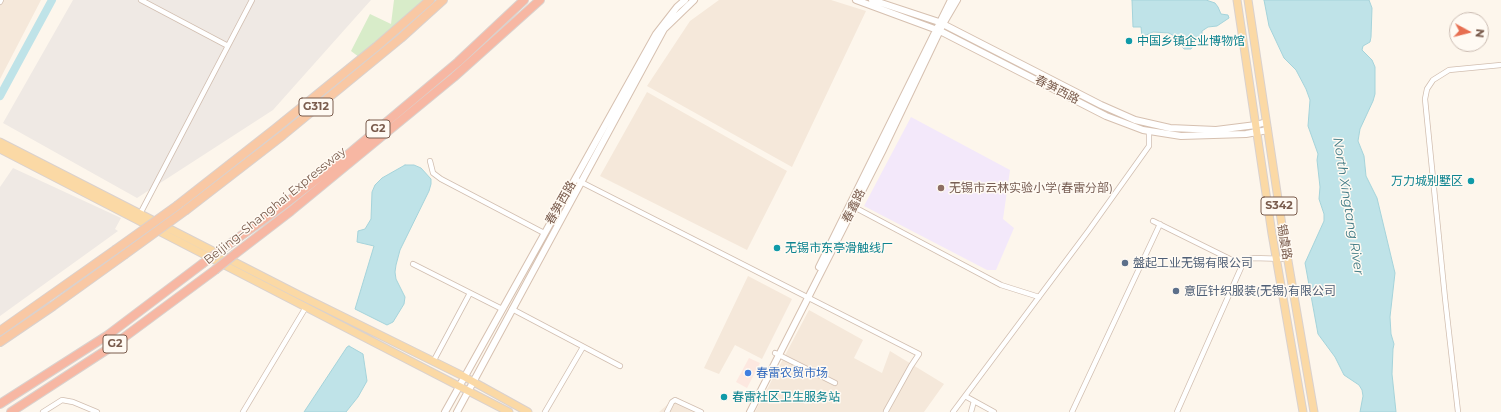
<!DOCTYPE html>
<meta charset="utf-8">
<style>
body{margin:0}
#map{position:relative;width:1501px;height:412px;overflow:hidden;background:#fdf6ec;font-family:Montserrat,sans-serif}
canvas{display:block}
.north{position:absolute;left:1449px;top:12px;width:40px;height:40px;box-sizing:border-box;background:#fffaf3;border:1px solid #cabbb1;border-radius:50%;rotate:97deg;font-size:11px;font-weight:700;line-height:16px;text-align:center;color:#7a5c4d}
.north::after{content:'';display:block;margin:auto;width:14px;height:18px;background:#e76f51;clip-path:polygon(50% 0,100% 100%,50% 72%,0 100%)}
</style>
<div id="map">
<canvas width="1501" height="412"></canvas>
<div class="north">N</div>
</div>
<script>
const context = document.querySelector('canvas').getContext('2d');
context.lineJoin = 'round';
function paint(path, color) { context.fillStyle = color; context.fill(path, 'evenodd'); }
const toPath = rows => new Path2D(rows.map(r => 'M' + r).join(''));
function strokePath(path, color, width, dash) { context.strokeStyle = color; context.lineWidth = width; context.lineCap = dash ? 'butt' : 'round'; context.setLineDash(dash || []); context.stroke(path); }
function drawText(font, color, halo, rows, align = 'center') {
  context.font = font + ' Montserrat,"Noto Sans SC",sans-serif'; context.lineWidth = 3; context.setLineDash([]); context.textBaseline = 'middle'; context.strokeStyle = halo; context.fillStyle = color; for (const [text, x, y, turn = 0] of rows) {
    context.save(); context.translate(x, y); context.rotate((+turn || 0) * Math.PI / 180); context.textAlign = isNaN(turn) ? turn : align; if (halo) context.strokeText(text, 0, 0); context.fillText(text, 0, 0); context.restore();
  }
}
paint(toPath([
 [0,0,41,0,0,79],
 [719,0,831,0,866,11,792,167,647,86,690,21],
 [647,92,787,171,747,250,600,176],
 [748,276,792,299,762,359,735,345,719,374,704,368],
 [809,310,863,340,854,358,882,373,890,351,944,384,924,412,755,412],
 [676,397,704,412,659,412]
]), '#f5e8da');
paint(toPath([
 [749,358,760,363,747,388,736,382]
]), '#fde8e0');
paint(toPath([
 [73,0,371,0,273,110,137,198,3,123],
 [13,168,121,218,115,229,118,231,0,316,0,187]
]), '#efe9e4');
paint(toPath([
 [911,117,1010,170,1003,219,1014,228,996,270,987,270,864,206]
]), '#f3e8fa');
paint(toPath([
 [394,0,424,0,359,57,351,51,370,14,391,24]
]), '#d8ecc9');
const water = toPath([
 [1132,0,1206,0,1215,3,1218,7,1221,14,1228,15,1229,18,1217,26,1208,27,1202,31,1202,34,1207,40,1202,43,1198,38,1191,49,1184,49,1176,37,1169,33,1153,32,1142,37,1141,27,1133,27,1132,0],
 [1264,0,1369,0,1372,8,1371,37,1370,42,1363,46,1362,50,1372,60,1375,67,1375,94,1373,101,1360,129,1358,141,1364,156,1366,176,1377,198,1395,273,1390,317,1391,334,1394,344,1393,349,1392,374,1396,412,1360,412,1363,396,1362,390,1359,385,1344,375,1335,357,1318,334,1305,263,1324,221,1324,214,1319,199,1320,187,1317,160,1318,154,1308,126,1310,100,1306,89,1296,70,1284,58,1269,26,1264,0],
 [405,165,414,165,421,168,431,179,431,184,429,191,400,250,396,265,395,272,396,279,405,297,404,304,393,322,387,325,355,309,374,246,357,242,358,231,365,229,371,219,372,192,375,185,382,178,405,165],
 [349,346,363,354,367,381,358,397,346,412,304,412,347,347,349,346]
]);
paint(water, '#bfe3e8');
strokePath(water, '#a5d3da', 1);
strokePath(toPath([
 [0,96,52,0]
]), '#bfe3e8', 8);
const minor = toPath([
 [141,0,228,46],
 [0,2,1,0],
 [430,161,433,173,441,179,544,233],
 [575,179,919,354,911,366,886,411],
 [854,207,1001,285,1039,297],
 [140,214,252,0],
 [1153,221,1242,265],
 [413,264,502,309],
 [512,309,620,366],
 [775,353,835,383],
 [433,362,470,293],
 [965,396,994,412],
 [43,412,62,400,73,402,97,412],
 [243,412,306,307],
 [545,412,583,347],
 [667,412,672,402,675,400,701,412],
 [953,412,1089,230,1149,146,1149,131],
 [971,412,974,401],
 [1072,412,1160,224],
 [1177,412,1244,261,1252,258,1287,259],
 [1458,412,1445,298,1425,99,1427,89,1433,80,1449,70,1501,65]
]);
const secondary = toPath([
 [856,0,940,31,1106,116,1143,130,1181,136,1246,134,1268,130],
 [872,0,939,22,1101,105,1135,120,1170,128,1216,130,1256,125,1266,122],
 [819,267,951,0],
 [445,412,656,34,677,7,685,0],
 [457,412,664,29,694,0],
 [750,412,882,152,943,24,957,0]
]);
const primary = toPath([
 [1237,0,1272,234,1303,412],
 [1248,0,1283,232,1314,412],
 [0,142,299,295,463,376,528,412],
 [0,149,509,412]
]);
const trunk = toPath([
 [178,205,275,129,376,47,430,0],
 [186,210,283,135,401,38,443,0],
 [0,331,115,250],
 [0,342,53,306,124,255]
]);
const motorway = toPath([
 [224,248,281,207,339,162,458,62,524,0],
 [235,254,291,211,454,77,540,0],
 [0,404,108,335,202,264],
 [11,412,111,347,215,270]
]);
strokePath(minor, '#d1beb0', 6);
strokePath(secondary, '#d6c0b0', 8);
strokePath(primary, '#dad1cd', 9);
strokePath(trunk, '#dad1cd', 10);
strokePath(motorway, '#dad1cd', 10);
strokePath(minor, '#fff', 4.5);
strokePath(secondary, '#fff', 6);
strokePath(primary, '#fbd9a5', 7);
strokePath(trunk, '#f9c8a4', 8);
strokePath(motorway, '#f7b7a3', 8);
const trunkBridge = toPath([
 [115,250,178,205],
 [124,255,186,210]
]);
const motorwayBridge = toPath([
 [202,264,224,248],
 [215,270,235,254]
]);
strokePath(trunkBridge, '#dad1cd', 10, []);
strokePath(motorwayBridge, '#dad1cd', 10, []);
strokePath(trunkBridge, '#f9c8a4', 8);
strokePath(motorwayBridge, '#f7b7a3', 8);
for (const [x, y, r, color] of [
 [1129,41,4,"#0f9aa8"],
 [1471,181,4,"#0f9aa8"],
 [941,188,4,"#8d6e63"],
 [777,248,4,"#0f9aa8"],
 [1125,263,4,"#5c6f8a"],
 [1176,291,4,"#5c6f8a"],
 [748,373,4,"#3f7fe0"],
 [724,397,4,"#0f9aa8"]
]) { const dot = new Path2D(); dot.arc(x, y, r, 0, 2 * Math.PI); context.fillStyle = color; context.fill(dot); strokePath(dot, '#fffaf3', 1.5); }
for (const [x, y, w] of [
 [316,107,34],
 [378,129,24],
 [1279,206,36],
 [115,344,24]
]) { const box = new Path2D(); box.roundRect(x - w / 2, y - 9, w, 18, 3); context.fillStyle = '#fffaf3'; context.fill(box); strokePath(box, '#7a5c4d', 1); }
drawText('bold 11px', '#7a5c4d', null, [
 ["G312",316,107],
 ["G2",378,129],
 ["S342",1279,206],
 ["G2",115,344]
]);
drawText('12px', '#0d838f', '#fffaf3', [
 ["中国乡镇企业博物馆",1137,41],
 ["万力城别墅区",1463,181,"right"],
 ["无锡市东亭滑触线厂",785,248],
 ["春雷社区卫生服务站",732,397]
], 'left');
drawText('12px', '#7a5c4d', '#fffaf3', [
 ["春笋西路",1057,90,27],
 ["春笋西路",561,203,-60],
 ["Beijing–Shanghai Expressway",275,206,-39],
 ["春鑫路",854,206,-63],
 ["锡虞路",1284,242,80]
]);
drawText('12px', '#785e54', '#fffaf3', [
 ["无锡市云林实验小学(春雷分部)",949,188]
], 'left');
drawText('12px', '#4e5e75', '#fffaf3', [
 ["盤起工业无锡有限公司",1133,263],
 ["意匠针织服装(无锡)有限公司",1184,291]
], 'left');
drawText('12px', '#366cbe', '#fffaf3', [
 ["春雷农贸市场",756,373]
], 'left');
drawText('italic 13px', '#437c86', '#fffaf3', [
 ["North Xingtang River",1348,206,81]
]);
</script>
